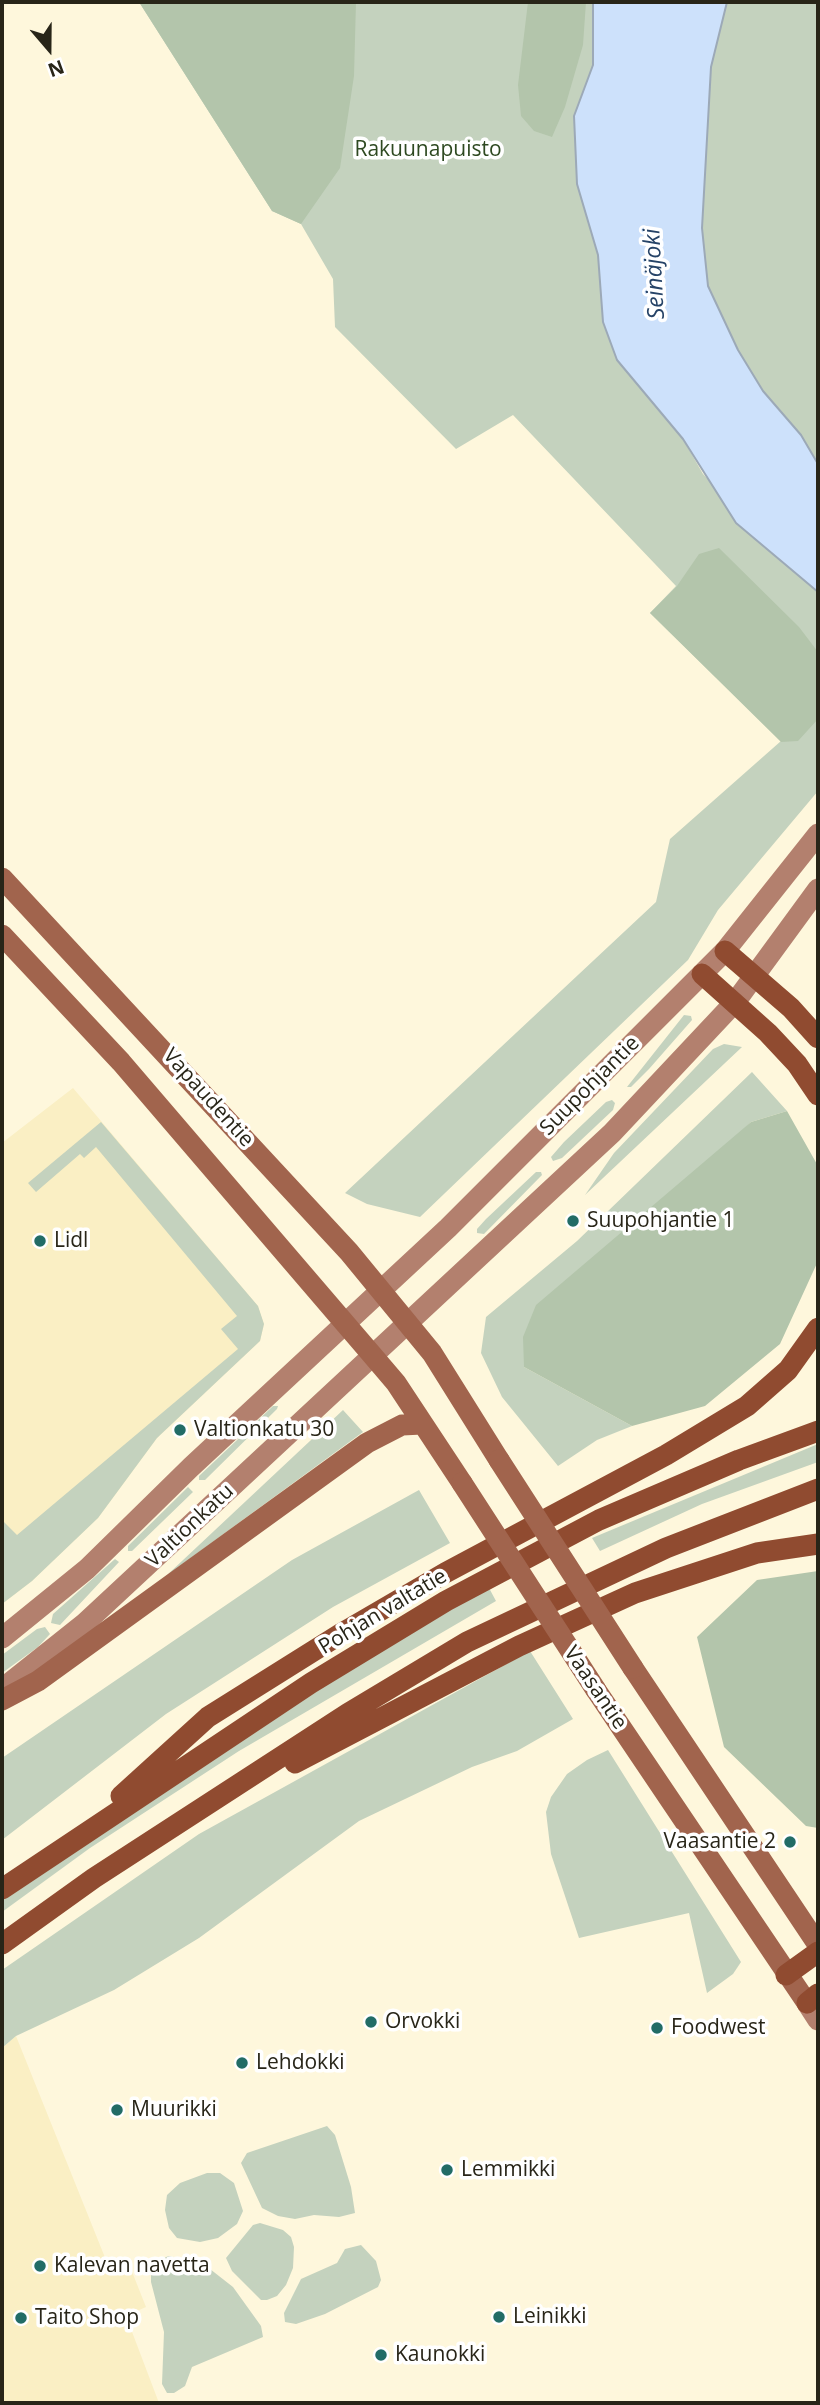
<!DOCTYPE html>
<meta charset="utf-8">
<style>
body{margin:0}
#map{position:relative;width:820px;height:2405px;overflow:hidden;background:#fef7dc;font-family:"Open Sans",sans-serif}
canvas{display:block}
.frame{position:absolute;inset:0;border:4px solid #282518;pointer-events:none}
.north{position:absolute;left:14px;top:14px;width:70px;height:70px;-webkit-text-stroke:5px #fff;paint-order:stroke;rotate:160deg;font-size:19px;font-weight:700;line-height:28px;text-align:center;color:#282518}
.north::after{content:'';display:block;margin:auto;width:24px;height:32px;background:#282518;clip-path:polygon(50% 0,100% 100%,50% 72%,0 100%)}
</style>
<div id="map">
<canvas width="820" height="2405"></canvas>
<div class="frame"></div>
<div class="north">N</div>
</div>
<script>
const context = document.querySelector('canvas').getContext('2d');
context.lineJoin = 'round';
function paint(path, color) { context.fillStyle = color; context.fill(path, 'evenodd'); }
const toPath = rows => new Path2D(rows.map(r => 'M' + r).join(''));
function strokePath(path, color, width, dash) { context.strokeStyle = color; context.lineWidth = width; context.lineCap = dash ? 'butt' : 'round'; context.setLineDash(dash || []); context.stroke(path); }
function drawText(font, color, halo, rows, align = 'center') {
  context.font = font + ' "Open Sans",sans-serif'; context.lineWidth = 7; context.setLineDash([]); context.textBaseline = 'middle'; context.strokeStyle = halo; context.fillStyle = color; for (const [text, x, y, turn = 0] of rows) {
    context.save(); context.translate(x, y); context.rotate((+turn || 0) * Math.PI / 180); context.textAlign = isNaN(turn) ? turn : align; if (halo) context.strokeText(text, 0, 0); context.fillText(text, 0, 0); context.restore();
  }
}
paint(toPath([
 [73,1088,258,1306,264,1324,260,1341,157,1438,98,1518,32,1581,2,1604,2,1143],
 [16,2036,108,2265,127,2259,146,2307,126,2316,159,2403,2,2403,2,2048]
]), '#faefc4');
paint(toPath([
 [139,2,593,2,593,65,574,116,577,184,598,255,603,322,617,360,683,439,703,474,818,592,818,791,718,910,688,960,420,1217,367,1204,345,1193,656,902,670,839,781,741,650,613,676,586,513,415,456,449,335,327,333,279,301,224,272,211],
 [727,2,818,2,818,464,801,435,763,391,738,350,708,286,702,228,711,67],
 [684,1015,691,1016,692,1020,649,1069,631,1087,627,1087],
 [724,1044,742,1047,585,1195,614,1153,713,1049],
 [752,1072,787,1111,751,1122,524,1367,632,1426,597,1440,558,1466,502,1397,481,1353,486,1317,577,1241],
 [612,1100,615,1103,613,1110,562,1158,553,1161,551,1157,564,1142,606,1102],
 [101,1122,258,1306,264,1324,260,1341,157,1438,98,1518,32,1581,2,1604,2,1520,17,1535,238,1349,221,1329,237,1316,96,1147,84,1158,80,1154,36,1192,28,1183],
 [536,1172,541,1172,542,1175,484,1234,477,1233,477,1229,486,1219],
 [273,1406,278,1406,277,1409,205,1480,199,1480,199,1476],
 [343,1410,363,1432,166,1576],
 [818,1444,818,1462,702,1504,600,1551,592,1538],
 [188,1487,193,1492,132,1551,128,1551,128,1546],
 [419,1490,450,1543,333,1607,166,1714,2,1840,2,1758,292,1560],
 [115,1559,119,1562,60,1625,51,1623,53,1614],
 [489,1588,496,1601,239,1751,90,1848,2,1912,2,1901,106,1825,349,1666],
 [45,1627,50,1634,38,1647,2,1673,2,1655,37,1629],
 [530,1651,573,1719,517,1751,472,1767,359,1821,199,1938,114,1990,16,2036,2,2048,2,1970,199,1834],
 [608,1750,741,1962,733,1974,707,1993,689,1913,579,1938,551,1854,546,1812,551,1797,567,1774,587,1760],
 [327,2126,335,2135,351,2187,355,2213,339,2217,314,2215,295,2219,278,2216,262,2208,241,2163,247,2153],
 [207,2173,220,2173,234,2183,243,2211,237,2224,218,2238,200,2242,177,2238,169,2228,165,2210,167,2195,180,2183],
 [260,2223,283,2230,291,2237,294,2247,293,2268,286,2285,277,2296,267,2300,261,2300,232,2271,226,2258,253,2225],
 [361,2245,376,2261,381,2280,378,2287,325,2314,296,2324,285,2322,284,2313,301,2279,337,2263,345,2249],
 [169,2256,210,2269,233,2287,261,2326,263,2337,192,2367,185,2386,174,2393,167,2393,162,2384,164,2332,151,2282,151,2271,158,2260]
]), '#c4d2be');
paint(toPath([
 [139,2,356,2,354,76,340,168,301,224,272,211],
 [528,2,586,2,583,45,565,107,552,137,534,131,521,116,518,85],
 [719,548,799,627,818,652,818,719,798,741,781,742,650,613,677,586,699,554],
 [787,1111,818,1166,818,1261,780,1344,705,1406,632,1426,524,1367,523,1337,536,1305,751,1122],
 [818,1571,818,1828,806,1826,724,1747,697,1637,757,1580]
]), '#b3c5ab');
const water = toPath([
 [593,2,727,2,711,67,702,228,708,286,738,350,763,391,801,435,818,464,818,592,736,523,683,439,617,360,603,322,598,255,577,184,574,116,593,65,593,2]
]);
paint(water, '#cde1fb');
strokePath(water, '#9ca9b7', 2);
strokePath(toPath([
 [2,1638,87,1569,191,1467,448,1228,725,951,818,834],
 [2,1689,85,1623,612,1133,736,1001,818,889],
 [807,2003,818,2020]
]), '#b3806e', 21);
strokePath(toPath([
 [2,878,349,1252,432,1353,499,1460],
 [2,935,121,1062,373,1356,396,1383,462,1483],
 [633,1668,818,1945],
 [596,1690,807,2003],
 [2,1700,38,1681,367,1443,402,1425,422,1424]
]), '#a1644d', 21);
strokePath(toPath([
 [725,951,791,1008,818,1038],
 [702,974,768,1033,797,1064,818,1095],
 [295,1763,519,1646,635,1593,757,1553,818,1544],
 [121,1796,208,1717,342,1633,445,1573,666,1455,747,1406,788,1370,818,1328],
 [2,1889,311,1683,446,1601,599,1520,739,1460,818,1431],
 [2,1944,94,1878,347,1714,467,1642,666,1548,818,1489],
 [786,1975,818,1952],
 [807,2003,818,1994]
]), '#904b30', 21);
strokePath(toPath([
 [499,1460,633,1668],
 [462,1483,596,1690]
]), '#a1644d', 21);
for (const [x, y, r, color] of [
 [573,1221,7,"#226c66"],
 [40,1241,7,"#226c66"],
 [180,1430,7,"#226c66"],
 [790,1842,7,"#226c66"],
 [371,2022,7,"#226c66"],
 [657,2028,7,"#226c66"],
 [242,2063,7,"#226c66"],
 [117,2110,7,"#226c66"],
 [447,2170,7,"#226c66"],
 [40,2266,7,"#226c66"],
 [499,2317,7,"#226c66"],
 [21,2318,7,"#226c66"],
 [381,2355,7,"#226c66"]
]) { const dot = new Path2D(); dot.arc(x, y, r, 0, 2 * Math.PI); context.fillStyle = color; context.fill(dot); strokePath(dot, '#fff', 2.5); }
drawText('21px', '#2e4921', '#fff', [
 ["Rakuunapuisto",428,150]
]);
drawText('21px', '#282518', '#fff', [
 ["Suupohjantie",590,1086,-45],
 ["Vapaudentie",208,1098,48],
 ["Valtionkatu",190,1526,-43],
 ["Pohjan valtatie",383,1612,-31],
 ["Vaasantie",595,1688,56]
]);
drawText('21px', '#282518', '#fff', [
 ["Suupohjantie 1",587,1221],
 ["Lidl",54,1241],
 ["Valtionkatu 30",194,1430],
 ["Vaasantie 2",776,1842,"right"],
 ["Orvokki",385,2022],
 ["Foodwest",671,2028],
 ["Lehdokki",256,2063],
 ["Muurikki",131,2110],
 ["Lemmikki",461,2170],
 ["Kalevan navetta",54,2266],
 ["Leinikki",513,2317],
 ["Taito Shop",35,2318],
 ["Kaunokki",395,2355]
], 'left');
drawText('italic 23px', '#264367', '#fff', [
 ["Seinäjoki",655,274,-93]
]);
</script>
